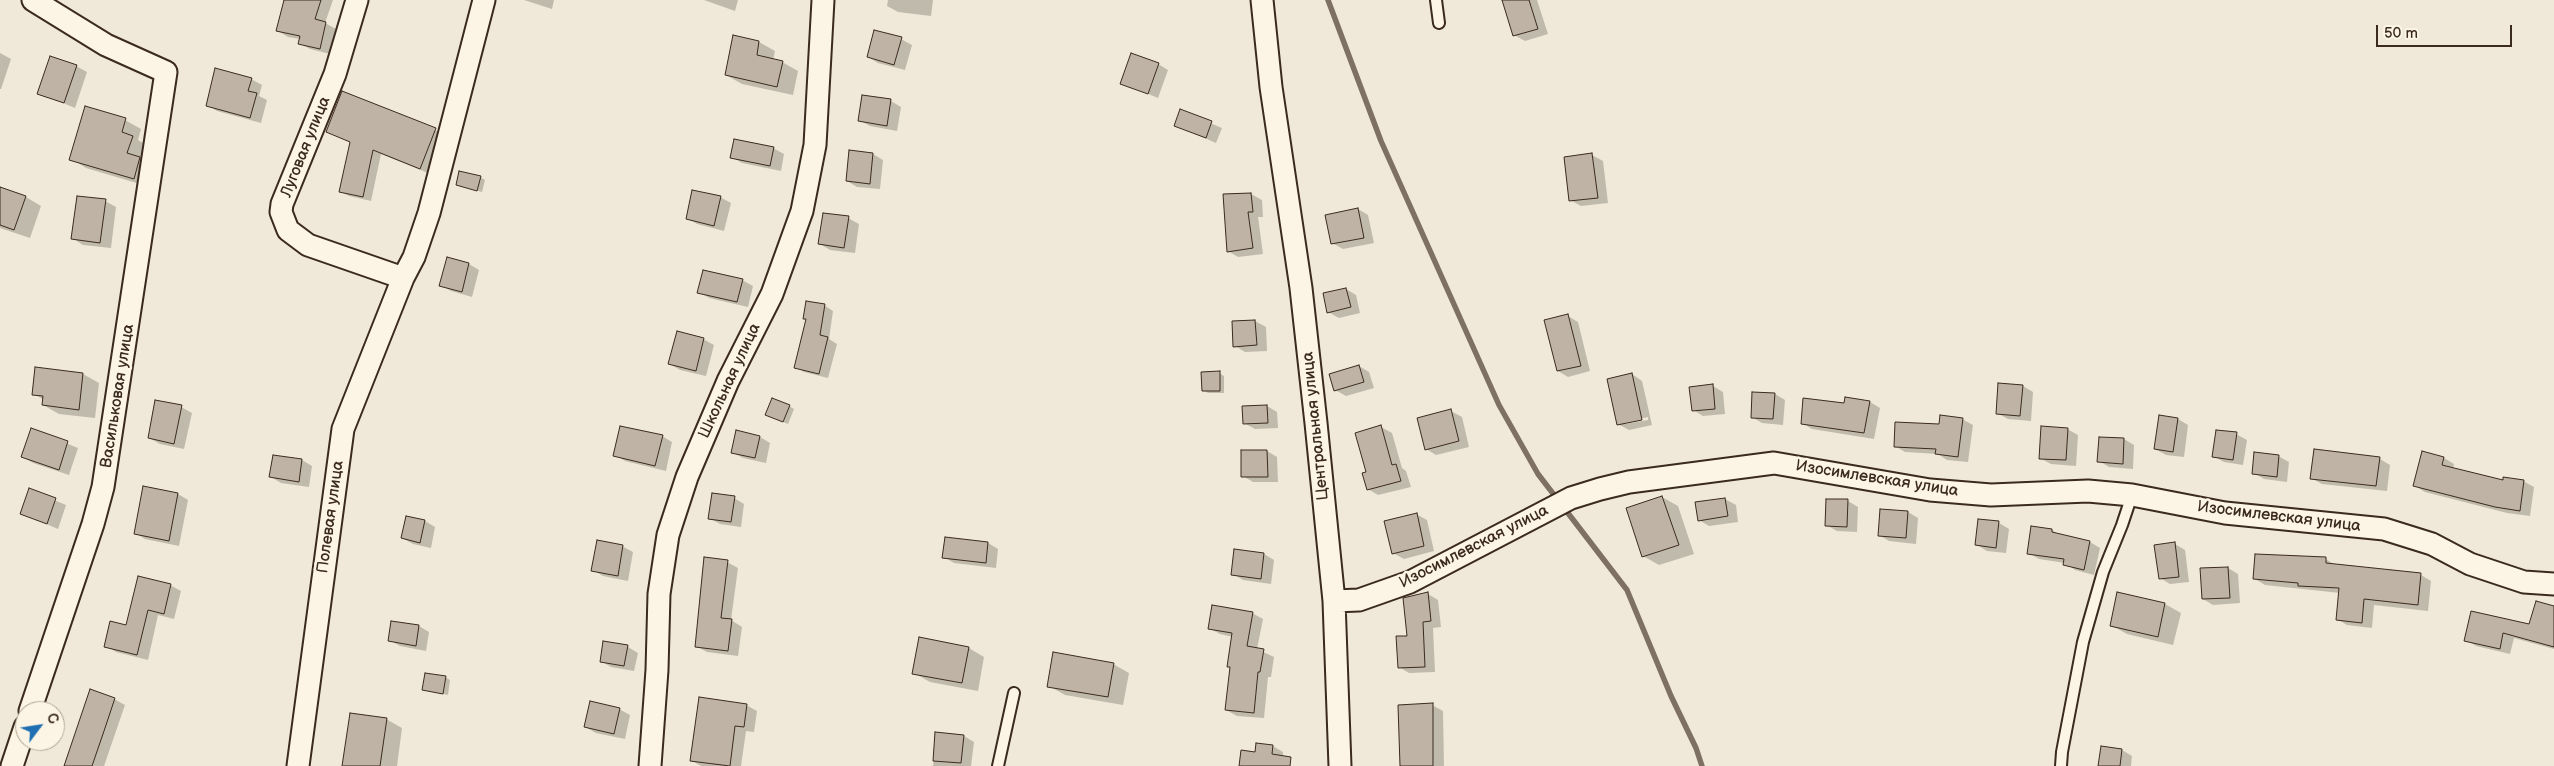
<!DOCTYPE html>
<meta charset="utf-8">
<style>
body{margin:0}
#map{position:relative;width:2554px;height:766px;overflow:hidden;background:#f0e9d9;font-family:"Balsamiq Sans",sans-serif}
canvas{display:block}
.north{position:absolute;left:15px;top:701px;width:50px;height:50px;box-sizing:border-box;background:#fcf5e5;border:1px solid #afa495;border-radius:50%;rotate:59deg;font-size:14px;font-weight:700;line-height:20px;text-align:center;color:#3b2a1e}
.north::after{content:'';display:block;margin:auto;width:18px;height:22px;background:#1f6fb2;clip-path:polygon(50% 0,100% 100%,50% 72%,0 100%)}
.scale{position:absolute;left:2376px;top:25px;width:136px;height:22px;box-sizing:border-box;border:2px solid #3b2a1e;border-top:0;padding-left:6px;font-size:15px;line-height:18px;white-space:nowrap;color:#3b2a1e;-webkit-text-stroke:4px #fcf5e5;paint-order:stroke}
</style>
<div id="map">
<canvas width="2554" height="766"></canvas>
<div class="north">С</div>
<div class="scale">50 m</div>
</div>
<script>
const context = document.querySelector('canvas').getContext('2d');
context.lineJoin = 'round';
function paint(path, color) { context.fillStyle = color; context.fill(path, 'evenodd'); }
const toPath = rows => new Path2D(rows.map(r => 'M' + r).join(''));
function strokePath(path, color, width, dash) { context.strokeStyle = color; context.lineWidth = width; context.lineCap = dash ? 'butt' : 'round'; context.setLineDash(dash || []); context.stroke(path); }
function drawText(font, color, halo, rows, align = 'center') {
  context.font = font + ' "Balsamiq Sans",sans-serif'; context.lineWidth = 5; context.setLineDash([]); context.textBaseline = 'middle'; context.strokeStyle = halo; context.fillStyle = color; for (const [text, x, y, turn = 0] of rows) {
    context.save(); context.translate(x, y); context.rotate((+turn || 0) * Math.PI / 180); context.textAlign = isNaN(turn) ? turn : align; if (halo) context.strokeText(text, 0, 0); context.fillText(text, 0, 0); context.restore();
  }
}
paint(toPath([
 [289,0,333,0,325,23,336,29,330,54,310,49,299,43,300,39,288,37,278,31],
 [524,0,554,0,552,9],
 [704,0,738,0,735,11],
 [888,0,933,0,931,16,898,12,887,6],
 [1504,0,1537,0,1548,34,1525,41,1514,35],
 [734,37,759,42,775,51,773,60,782,62,798,71,793,95,742,84,726,75],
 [901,39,912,45,905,70,878,63,868,57],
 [0,53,11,59,1,89,0,89],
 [1158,64,1168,70,1158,98,1122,83],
 [76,66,87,72,75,108,39,93],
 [251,79,262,85,259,96,267,100,261,123,217,111,207,105],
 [343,93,444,134,428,173,381,154,371,201,349,196,341,192,352,143,327,132],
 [863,96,891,101,901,107,897,131,870,126,859,120],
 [1181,111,1222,128,1216,143,1175,125],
 [125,120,141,129,138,140,148,146,150,187,86,168,71,159],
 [773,148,784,154,781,171,742,163,732,157],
 [873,154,883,160,880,189,857,187,847,181],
 [1592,155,1603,161,1608,203,1581,206,1570,200],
 [480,177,485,180,482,192,457,185],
 [0,189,26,197,41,206,30,238,0,228],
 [1251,194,1262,200,1263,217,1258,217,1263,254,1238,257,1228,251,1224,196],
 [720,197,731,203,724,231,697,224,687,218],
 [105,201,116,207,111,248,83,245,72,238],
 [1358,209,1368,215,1374,243,1343,249,1332,243],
 [848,218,859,224,855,253,830,250,820,244],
 [448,258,469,264,479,270,472,297,451,291,441,285],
 [742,280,753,286,748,307,709,298,699,292],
 [1346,289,1356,295,1360,313,1339,318,1328,312],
 [824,305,833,311,829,339,837,344,828,378,804,372,795,367,807,320,805,318],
 [1568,316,1578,322,1590,371,1568,377,1558,371],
 [1255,321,1266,327,1267,351,1245,352,1235,346,1233,323],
 [703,339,714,345,706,376,680,370,670,364],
 [1359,366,1369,372,1374,388,1346,396,1335,390],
 [37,368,83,374,99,383,95,418,59,414,43,405,44,400,34,394],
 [1219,373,1224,376,1224,393,1208,393,1203,390],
 [1632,374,1642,381,1652,425,1629,430,1618,424],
 [1648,417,1648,420,1625,424,1625,422],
 [1713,386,1723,392,1725,414,1703,416,1693,410],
 [2023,386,2033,392,2031,421,2008,419,1997,413],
 [1775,394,1785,400,1783,425,1762,423,1752,417],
 [1870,402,1880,408,1874,439,1812,429,1802,423,1845,404],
 [789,406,794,409,788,424,767,415],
 [1267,406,1277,412,1278,428,1255,429,1244,423],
 [181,407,192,413,184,449,160,444,149,438],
 [1451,411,1462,417,1469,447,1436,455,1426,449],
 [2160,416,2178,419,2188,425,2184,457,2166,455,2155,449],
 [1962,419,1973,425,1968,462,1947,460,1938,454,1905,452,1895,446,1940,425],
 [1381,427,1392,433,1402,468,1406,471,1411,487,1378,495,1368,489,1367,473],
 [31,429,78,448,69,475,33,463,23,457],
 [2067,429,2078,435,2076,466,2051,464,2040,458],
 [737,432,760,437,770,443,766,463,743,458,732,452],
 [2236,434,2247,440,2243,465,2224,462,2213,456],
 [662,436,672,442,666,471,625,461,615,455],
 [2124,439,2134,445,2133,469,2109,467,2099,461],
 [1242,451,1267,451,1277,457,1278,482,1253,482,1243,476],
 [2278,456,2289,462,2287,482,2264,479,2254,473],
 [2444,458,2454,464,2453,469,2504,481,2523,481,2534,487,2530,516,2507,513,2425,492,2415,486],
 [2380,459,2390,465,2387,491,2322,484,2311,478],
 [302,460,312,466,309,487,281,483,271,477],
 [144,487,178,494,188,500,179,546,145,539,135,533],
 [30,490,66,505,58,529,21,513],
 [1662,497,1678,506,1694,554,1659,565,1643,556],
 [734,498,744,504,741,527,720,524,709,518],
 [1725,499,1736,505,1738,522,1709,526,1699,520,1697,503],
 [1848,501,1858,507,1857,532,1837,531,1826,525],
 [1908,512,1918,518,1916,544,1889,541,1879,535],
 [1416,514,1427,520,1434,551,1404,559,1393,553],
 [407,517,425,521,435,527,431,548,413,544,402,538],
 [1999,523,2009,529,2006,553,1987,551,1977,545],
 [2052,530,2061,536,2090,542,2100,548,2094,575,2075,570,2065,563,2039,559,2029,553],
 [988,543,998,549,996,568,954,563,944,557],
 [2175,544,2185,550,2189,582,2170,584,2160,578],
 [622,546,633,552,628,581,603,576,593,570],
 [1264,554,1274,560,1271,584,1243,580,1233,574],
 [2326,559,2336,566,2421,575,2431,581,2428,611,2374,605,2372,628,2347,625,2337,619,2340,593,2265,585,2255,579],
 [727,562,738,568,731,620,742,627,738,656,707,652,696,646],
 [2228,568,2238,574,2240,603,2213,605,2203,599],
 [170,585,181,591,174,619,158,615,148,660,116,652,106,646],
 [2118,593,2165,604,2181,613,2173,645,2127,634,2111,625],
 [1428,594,1438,600,1441,627,1433,628,1435,672,1409,673,1399,667,1408,637],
 [2554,607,2554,649,2514,638,2510,654,2476,646,2466,640,2530,625],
 [1252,613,1263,619,1257,649,1274,657,1271,677,1268,677,1264,718,1237,716,1226,710,1231,668,1228,666,1233,637,1220,634,1209,628],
 [392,622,419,626,429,632,426,651,400,646,389,640],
 [628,647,638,653,634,671,611,667,601,661],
 [969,648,984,657,978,691,930,682,914,673],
 [1113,664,1129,673,1123,705,1065,695,1049,686],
 [445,677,450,680,448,695,424,690],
 [114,699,125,705,104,766,66,766],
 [746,705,757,711,754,732,746,731,741,766,701,766,692,761],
 [1432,705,1443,711,1444,766,1401,766],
 [619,709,630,715,625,739,596,733,585,727],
 [386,719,402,728,397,766,346,766],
 [937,734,964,736,974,742,971,766,933,766],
 [1257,744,1273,746,1283,752,1282,766,1241,766,1256,753],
 [2122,750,2132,756,2131,766,2102,766]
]), '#0003');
strokePath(toPath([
 [1328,0,1381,141,1499,405,1538,474,1627,590,1671,696,1696,748,1702,766]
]), '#7e7163', 5.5);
const building = toPath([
 [284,0,321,0,315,19,326,22,320,49,298,44,300,36,276,31,284,0],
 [1502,0,1529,0,1538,29,1513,36,1502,0],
 [874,30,902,37,894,65,867,57,874,30],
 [733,35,759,41,757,55,783,61,777,87,725,75,733,35],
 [1131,53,1159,63,1148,94,1120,84,1131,53],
 [50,56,77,65,64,103,37,94,50,56],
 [215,68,252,78,248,91,257,93,250,118,206,106,215,68],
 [342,91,436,128,420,169,373,150,363,197,339,192,350,142,326,132,342,91],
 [862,95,891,99,887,126,858,121,862,95],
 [85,106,126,118,122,132,133,136,127,153,140,157,134,179,69,160,85,106],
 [1180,109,1212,121,1206,138,1174,126,1180,109],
 [734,139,774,147,770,166,730,158,734,139],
 [849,150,873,153,870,184,846,181,849,150],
 [1592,153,1598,198,1569,201,1564,157,1592,153],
 [459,171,481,176,477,191,456,185,459,171],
 [0,187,26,196,14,230,0,225,0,187],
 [692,190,721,196,714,226,686,219,692,190],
 [1251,193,1253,212,1248,212,1253,248,1227,252,1223,194,1251,193],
 [77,196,106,199,100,243,71,239,77,196],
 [1358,208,1364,238,1331,244,1325,215,1358,208],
 [823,213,849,216,844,248,818,244,823,213],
 [447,257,469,263,462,292,439,286,447,257],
 [703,270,743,279,737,302,697,293,703,270],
 [1346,288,1351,307,1327,313,1323,293,1346,288],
 [806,301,825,304,820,335,828,337,819,374,794,368,806,319,803,319,806,301],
 [1568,314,1581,366,1557,371,1544,320,1568,314],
 [1255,320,1257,345,1233,347,1232,321,1255,320],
 [677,331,704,338,696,371,668,364,677,331],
 [1359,365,1364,382,1334,391,1329,374,1359,365],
 [35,367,83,373,79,410,42,405,43,396,32,395,35,367],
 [1220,371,1220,391,1202,391,1201,372,1220,371],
 [1632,373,1642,420,1617,425,1607,379,1632,373],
 [1998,383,2023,385,2020,416,1996,414,1998,383],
 [1713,384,1715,409,1692,411,1689,387,1713,384],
 [1752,392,1775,393,1773,419,1751,418,1752,392],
 [1845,397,1870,401,1864,433,1801,424,1803,398,1844,403,1845,397],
 [772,398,790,405,783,422,765,415,772,398],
 [155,400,182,405,174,444,148,438,155,400],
 [1267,405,1268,423,1243,424,1242,406,1267,405],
 [1451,409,1459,441,1425,450,1417,418,1451,409],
 [1940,415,1963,418,1958,457,1935,454,1936,449,1894,447,1895,422,1939,424,1940,415],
 [2159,415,2178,418,2173,452,2154,449,2159,415],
 [1381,425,1392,465,1396,464,1401,481,1367,490,1362,473,1366,472,1355,433,1381,425],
 [620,426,663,435,655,466,613,456,620,426],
 [2041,426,2068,428,2066,460,2039,459,2041,426],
 [31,428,68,441,59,470,21,457,31,428],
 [736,430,760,436,755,458,731,453,736,430],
 [2216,430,2237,432,2233,460,2212,457,2216,430],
 [2099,437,2124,438,2123,464,2097,462,2099,437],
 [2314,449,2380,457,2376,486,2310,479,2314,449],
 [1241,450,1267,450,1268,477,1241,477,1241,450],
 [2422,451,2444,457,2442,465,2503,480,2503,477,2524,480,2520,511,2495,507,2413,486,2422,451],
 [2254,452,2279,455,2277,477,2252,474,2254,452],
 [273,455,302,459,299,482,269,477,273,455],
 [143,486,178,493,169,541,134,534,143,486],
 [29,488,56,498,47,524,20,514,29,488],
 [712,493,735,496,731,522,708,519,712,493],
 [1662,496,1679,545,1642,557,1626,508,1662,496],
 [1725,498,1728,516,1698,521,1695,502,1725,498],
 [1826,499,1848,499,1847,527,1825,526,1826,499],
 [1880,509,1908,511,1906,538,1878,536,1880,509],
 [1417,513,1424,546,1392,554,1384,521,1417,513],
 [406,516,425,520,420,543,401,538,406,516],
 [1978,519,1999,521,1996,548,1975,545,1978,519],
 [2031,526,2052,529,2052,532,2090,541,2084,570,2063,565,2064,559,2027,554,2031,526],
 [945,537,988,542,986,563,942,558,945,537],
 [597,540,623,545,618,576,591,571,597,540],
 [2175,542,2179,577,2159,579,2154,545,2175,542],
 [1234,549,1264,553,1261,579,1231,575,1234,549],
 [2255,554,2326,557,2326,563,2421,573,2418,605,2364,599,2362,623,2336,620,2339,588,2298,586,2298,583,2253,579,2255,554],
 [704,557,728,560,721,618,732,619,728,651,695,647,704,557],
 [2228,567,2230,598,2202,599,2200,568,2228,567],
 [138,576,171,584,164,614,148,610,137,655,104,647,110,621,126,625,138,576],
 [1428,592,1431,621,1423,622,1425,667,1398,668,1396,636,1407,636,1403,598,1428,592],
 [2117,592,2165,603,2158,637,2110,626,2117,592],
 [2536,601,2554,606,2554,647,2503,633,2500,649,2464,641,2471,611,2529,624,2536,601],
 [1212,605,1253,612,1247,646,1264,649,1260,672,1258,672,1254,713,1225,710,1230,667,1227,667,1232,633,1208,629,1212,605],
 [391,621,419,625,416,646,388,641,391,621],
 [919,637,969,647,962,683,912,674,919,637],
 [603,641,628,645,624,666,600,662,603,641],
 [1053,652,1114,663,1108,697,1047,687,1053,652],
 [425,673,446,676,443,694,422,690,425,673],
 [90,689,115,698,104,731,92,766,64,766,90,689],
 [699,697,747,704,744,727,735,726,730,766,690,761,699,697],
 [590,701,620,708,614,734,584,727,590,701],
 [1433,703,1433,766,1400,766,1398,705,1433,703],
 [350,713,387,718,380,766,342,766,350,713],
 [935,732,964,735,961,763,933,761,935,732],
 [1256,743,1273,745,1272,754,1291,757,1290,766,1239,766,1241,750,1255,752,1256,743],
 [2101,746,2122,749,2120,766,2098,766,2101,746]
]);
paint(building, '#beb3a4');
strokePath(building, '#3b2a1e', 1);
const lane = toPath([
 [1436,0,1439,23],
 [998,766,1014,693],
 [2061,766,2062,752,2083,642,2103,572,2122,525,2132,495]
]);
const street = toPath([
 [357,0,335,74,282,204,281,212,288,230,308,245,403,278],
 [1262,0,1271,87,1301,288,1316,423,1334,601,1340,766],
 [1334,601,1359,600,1410,582,1571,498,1600,489,1629,482,1774,463,1930,490,1991,495,2088,491,2132,495,2225,513,2384,529,2432,544,2470,564,2524,582,2554,584],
 [30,711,93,524,103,487,166,72,106,45,33,0],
 [12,766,25,727],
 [298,766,343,429,403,278,414,257,429,213,484,0],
 [650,766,657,670,659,594,668,535,687,477,728,381,772,294,802,211,815,145,823,0]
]);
strokePath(lane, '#3b2a1e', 14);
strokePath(street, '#3b2a1e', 25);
strokePath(lane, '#fcf5e5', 10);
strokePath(street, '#fcf5e5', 21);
drawText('16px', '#3b2a1e', '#fcf5e5', [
 ["Луговая улица",306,147,-68],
 ["Школьная улица",730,381,-65],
 ["Васильковая улица",118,396,-81],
 ["Центральная улица",1316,426,-96],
 ["Изосимлевская улица",1877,479,9],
 ["Полевая улица",331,517,-82],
 ["Изосимлевская улица",2279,517,7],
 ["Изосимлевская улица",1474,547,-27]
]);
</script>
